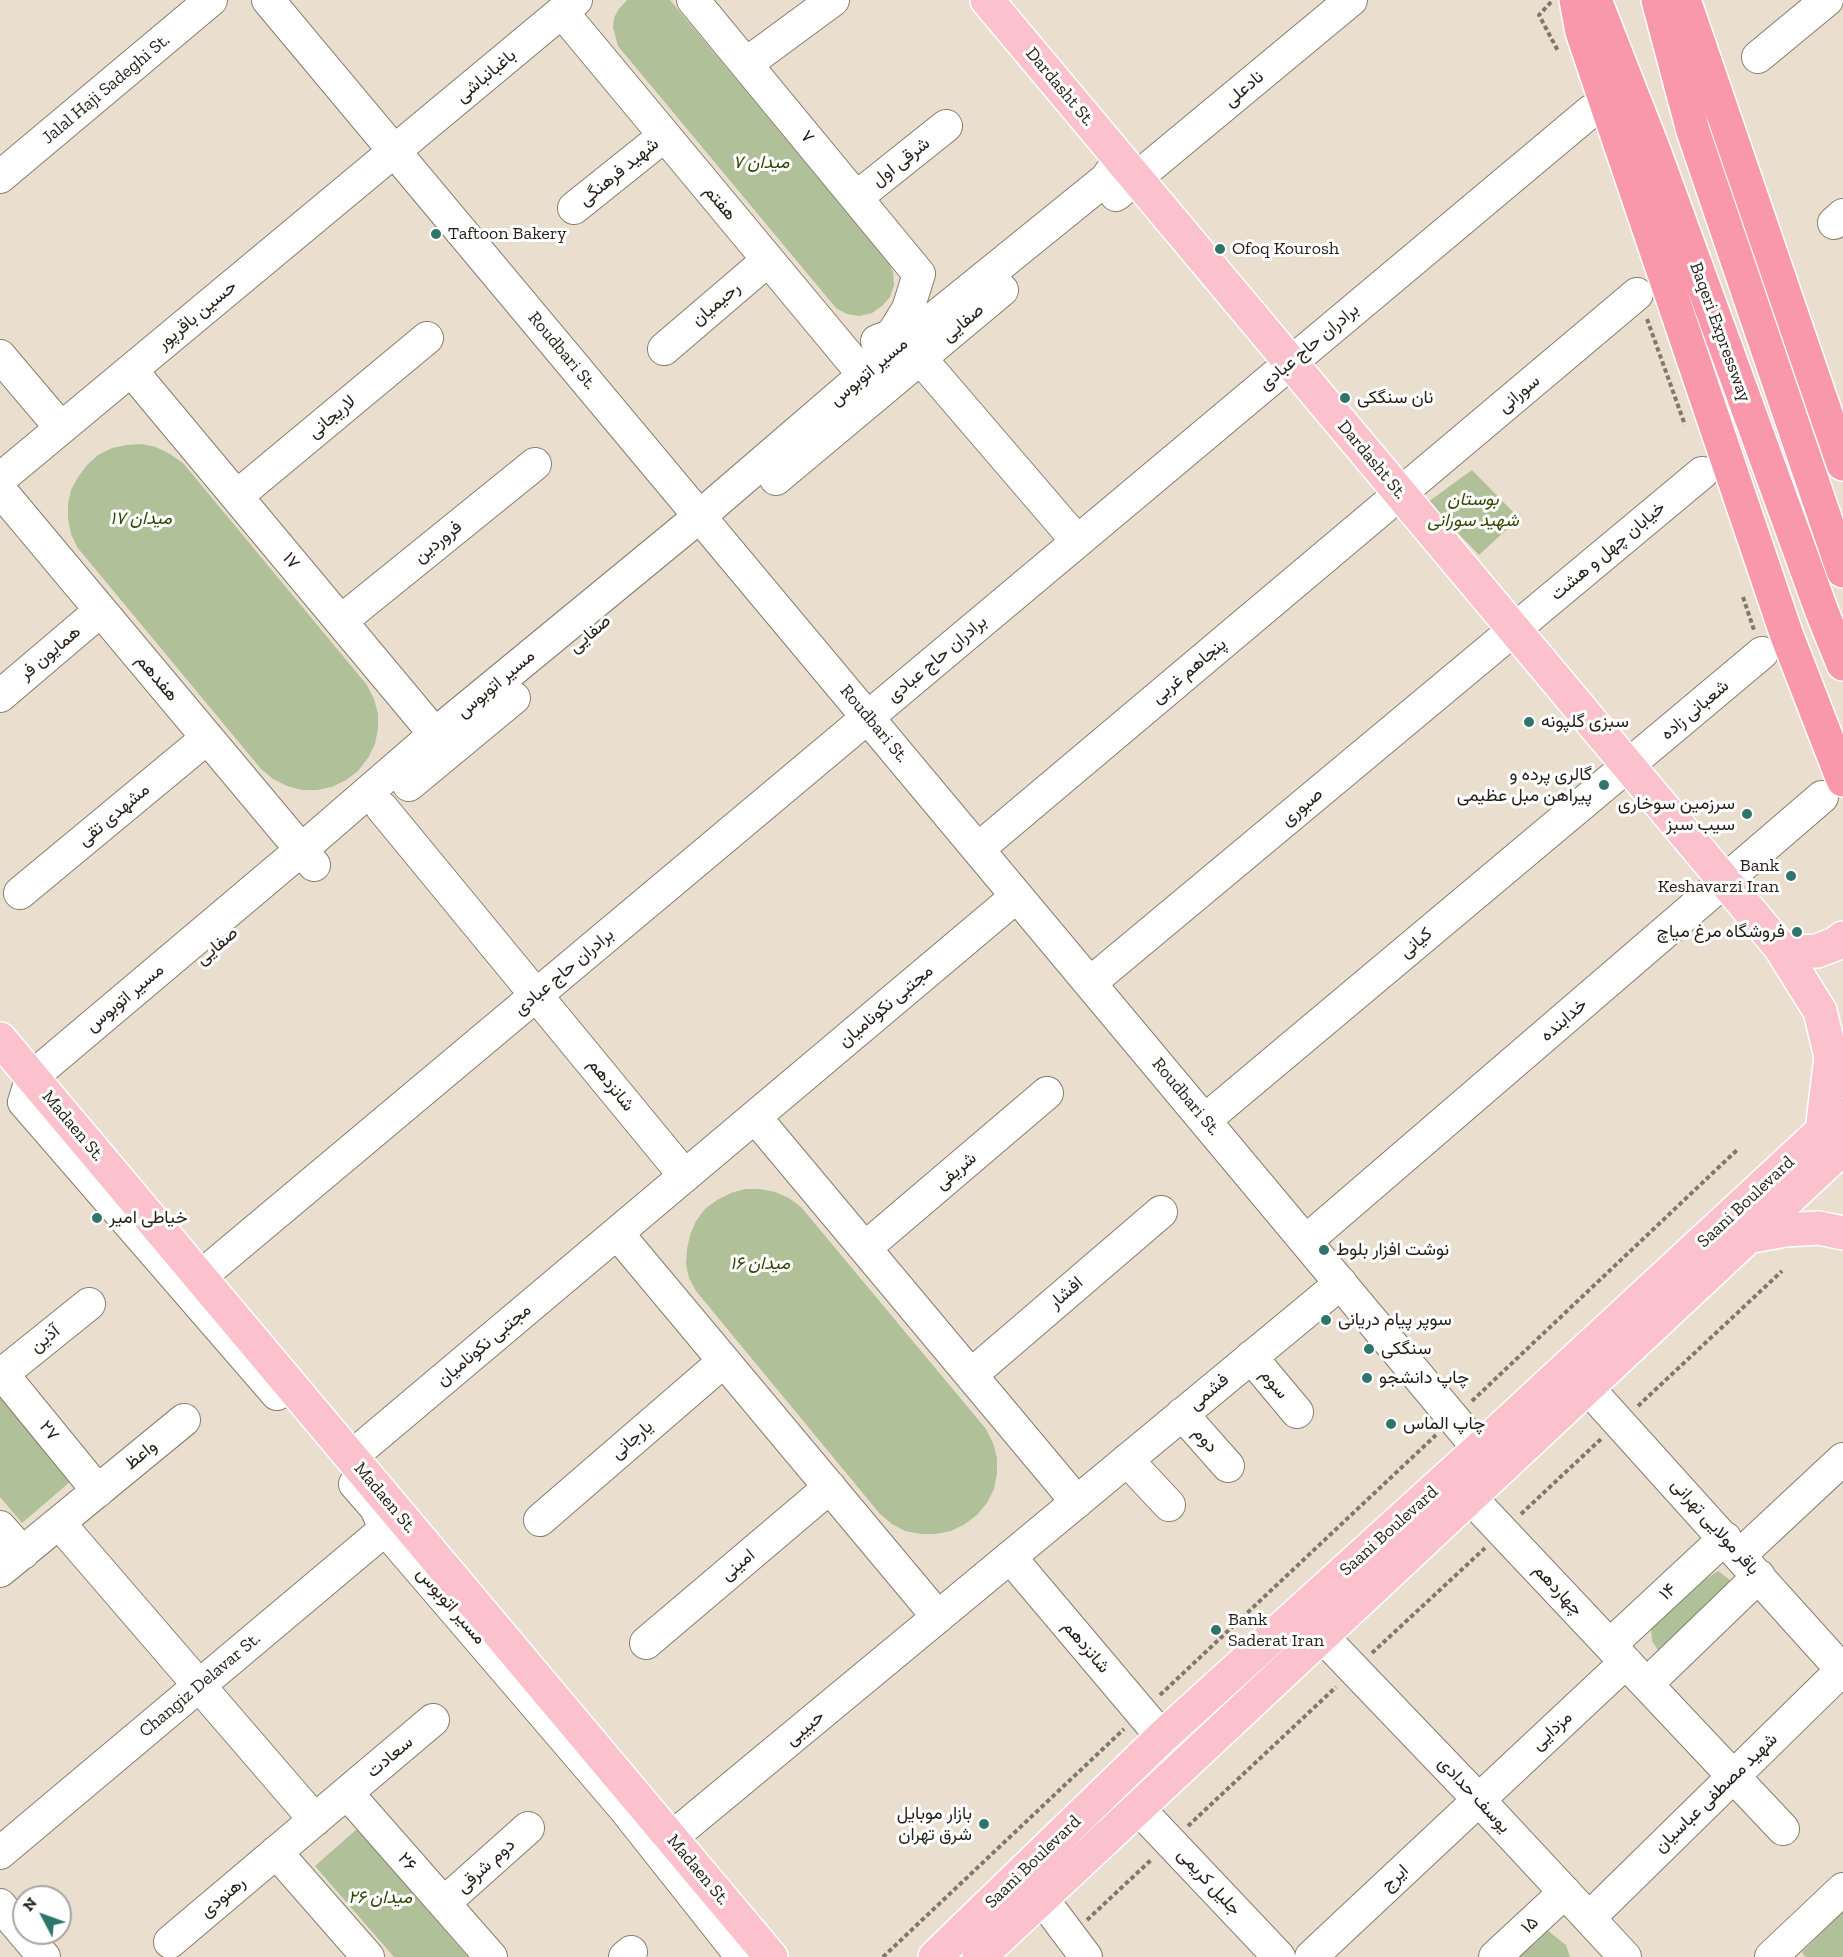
<!DOCTYPE html>
<meta charset="utf-8">
<style>
body{margin:0}
#map{position:relative;width:1843px;height:1957px;overflow:hidden;background:#eadfce;font-family:"Zilla Slab",serif}
canvas{display:block}
.north{position:absolute;left:12px;top:1885px;width:60px;height:60px;box-sizing:border-box;background:#fff;border:2px solid #a7a5a3;border-radius:50%;rotate:311deg;font-size:16px;font-weight:700;line-height:24px;text-align:center;color:#241f19}
.north::after{content:'';display:block;margin:auto;width:21px;height:27px;background:#2f756c;clip-path:polygon(50% 0,100% 100%,50% 72%,0 100%)}
</style>
<div id="map">
<canvas width="1843" height="1957"></canvas>
<div class="north">N</div>
</div>
<script>
const context = document.querySelector('canvas').getContext('2d');
context.lineJoin = 'round';
function paint(path, color) { context.fillStyle = color; context.fill(path, 'evenodd'); }
const toPath = rows => new Path2D(rows.map(r => 'M' + r).join(''));
function strokePath(path, color, width, dash) { context.strokeStyle = color; context.lineWidth = width; context.lineCap = dash ? 'butt' : 'round'; context.setLineDash(dash || []); context.stroke(path); }
function drawText(font, color, halo, rows, align = 'center') {
  context.font = font + ' "Zilla Slab",Vazirmatn,serif'; context.lineWidth = 6; context.setLineDash([]); context.textBaseline = 'middle'; context.strokeStyle = halo; context.fillStyle = color; for (const [text, x, y, turn = 0] of rows) {
    context.save(); context.translate(x, y); context.rotate((+turn || 0) * Math.PI / 180); context.textAlign = isNaN(turn) ? turn : align; if (halo) context.strokeText(text, 0, 0); context.fillText(text, 0, 0); context.restore();
  }
}
paint(toPath([
 [627,0,670,0,888,261,893,272,894,285,890,297,882,306,872,313,859,316,847,314,836,308,618,46,613,28,614,18,618,10],
 [142,444,156,447,170,454,183,463,367,685,374,699,378,714,378,729,375,744,368,758,358,771,346,780,332,787,317,790,302,790,287,786,273,779,261,769,77,547,71,534,68,519,68,504,71,490,78,477,87,465,98,455,112,448,126,445],
 [1472,470,1519,518,1479,555,1428,502],
 [745,1189,760,1189,775,1192,789,1198,801,1207,986,1429,993,1443,997,1458,997,1474,994,1489,987,1503,977,1515,965,1524,951,1531,936,1534,921,1534,905,1531,892,1524,880,1514,696,1291,689,1278,686,1264,687,1249,690,1235,696,1221,705,1209,717,1200,731,1193],
 [0,1397,71,1481,22,1523,0,1497],
 [1718,1571,1734,1583,1661,1655,1652,1641,1651,1628,1694,1587],
 [357,1829,468,1957,394,1957,315,1866],
 [1843,1912,1843,1957,1805,1957,1802,1952],
 [1547,1930,1566,1945,1570,1957,1517,1957]
]), '#b0c19a');
const minor = toPath([
 [268,0,1479,1449],
 [693,0,919,274,908,309,892,335,877,341],
 [562,12,878,392],
 [1758,57,1827,0],
 [746,64,833,0],
 [0,177,211,0],
 [1116,195,1351,0],
 [857,197,946,126],
 [574,208,664,136],
 [1834,223,1843,215],
 [664,349,768,260],
 [0,356,61,428],
 [920,358,1077,541],
 [131,370,449,751],
 [0,479,576,0],
 [776,479,1002,290],
 [0,490,314,865],
 [237,496,427,338],
 [341,621,535,464],
 [0,696,100,611],
 [409,785,514,698],
 [382,808,685,1176],
 [978,849,1637,294],
 [20,893,207,738],
 [1090,983,1702,473],
 [755,1117,1077,1502],
 [1205,1120,1762,653],
 [617,1233,938,1617],
 [1306,1241,1822,797],
 [865,1248,1047,1093],
 [200,1277,1591,111],
 [1251,1357,1297,1412],
 [0,1371,98,1491],
 [2,1374,89,1304],
 [971,1375,1161,1212],
 [1587,1387,1843,1671],
 [277,1394,24,1102,32,1077,301,850,435,734,700,516,864,375,1106,179,1120,159],
 [1182,1414,1228,1466],
 [351,1457,1017,896],
 [1127,1460,1169,1505],
 [355,1484,376,1508,385,1529,624,1808,742,1957],
 [1469,1496,1783,1829],
 [540,1520,724,1361],
 [59,1523,315,1820],
 [0,1527,23,1553],
 [1740,1555,1843,1459],
 [1010,1557,1162,1737],
 [0,1571,184,1420],
 [1321,1635,1479,1800,1625,1957],
 [646,1643,830,1487],
 [1610,1645,1725,1538],
 [1647,1684,1759,1576],
 [347,1793,491,1957],
 [1138,1808,1279,1957],
 [671,1838,1341,1283],
 [276,1852,368,1957],
 [0,1853,401,1516],
 [1041,1897,1086,1957],
 [444,1903,528,1828],
 [0,1905,44,1957],
 [1589,1918,1843,1669],
 [170,1942,433,1720],
 [625,1957,631,1952],
 [1311,1957,1626,1662],
 [1495,1957,1565,1892],
 [1771,1957,1843,1889]
]);
const major = toPath([
 [987,0,1780,947,1820,1011,1831,1057,1822,1131],
 [1780,947,1798,952,1817,951,1835,944,1843,938],
 [0,1039,771,1957],
 [1747,1237,1785,1230,1819,1228,1843,1233],
 [935,1957,1162,1737,1479,1449,1822,1131,1837,1114],
 [979,1957,1843,1148]
]);
const highway = toPath([
 [1576,0,1582,32,1787,636,1843,780],
 [1595,0,1653,148,1822,612,1843,664],
 [1658,0,1693,131,1843,571],
 [1684,0,1843,464]
]);
strokePath(minor, '#877d6d', 34);
strokePath(major, '#fff', 36);
strokePath(highway, '#fff', 36);
strokePath(toPath([
 [1551,2,1539,15,1558,51],
 [1647,319,1685,425],
 [1743,597,1754,630],
 [1472,1401,1737,1150],
 [1638,1406,1782,1271],
 [1521,1514,1601,1439],
 [1372,1653,1485,1548],
 [1160,1695,1436,1435],
 [1188,1826,1336,1687],
 [1087,1920,1152,1859],
 [883,1957,1124,1729]
]), '#7f786d', 4, [4.5, 3]);
strokePath(minor, '#fff', 32);
strokePath(major, '#fbc1cd', 33);
strokePath(highway, '#f998ab', 33);
for (const [x, y, r, color] of [
 [436,234,6,"#2f756c"],
 [1220,249,6,"#2f756c"],
 [1345,398,6,"#2f756c"],
 [1529,722,6,"#2f756c"],
 [1604,785,6,"#2f756c"],
 [1747,814,6,"#2f756c"],
 [1791,876,6,"#2f756c"],
 [1797,932,6,"#2f756c"],
 [97,1218,6,"#2f756c"],
 [1324,1250,6,"#2f756c"],
 [1326,1320,6,"#2f756c"],
 [1369,1349,6,"#2f756c"],
 [1367,1378,6,"#2f756c"],
 [1391,1424,6,"#2f756c"],
 [1216,1630,6,"#2f756c"],
 [984,1824,6,"#2f756c"]
]) { const dot = new Path2D(); dot.arc(x, y, r, 0, 2 * Math.PI); context.fillStyle = color; context.fill(dot); strokePath(dot, '#fff', 2); }
drawText('18px', '#241f19', '#fff', [
 ["باغبانباشی",486,76,-40],
 ["Dardasht St.",1060,87,50],
 ["Jalal Haji Sadeghi St.",106,89,-40],
 ["نادعلی",1244,89,-40],
 ["۷",807,137,50],
 ["شرقی اول",901,162,-38],
 ["شهید فرهنگی",619,172,-39],
 ["هفتم",720,203,50],
 ["رحیمیان",716,304,-40],
 ["حسین باقرپور",197,315,-40],
 ["صفایی",963,323,-40],
 ["Baqeri Expressway",1720,332,70],
 ["برادران حاج عبادی",1309,347,-40],
 ["Roudbari St.",562,351,50],
 ["مسیر اتوبوس",869,372,-40],
 ["سورانی",1519,394,-40],
 ["لاریجانی",332,417,-40],
 ["Dardasht St.",1372,460,50],
 ["فروردین",438,542,-39],
 ["خیابان چهل و هشت",1608,551,-40],
 ["۱۷",291,561,50],
 ["صفایی",590,634,-40],
 ["همایون فر",50,653,-40],
 ["برادران حاج عبادی",937,659,-40],
 ["پنجاهم غربی",1189,671,-40],
 ["هفدهم",157,678,50],
 ["مسیر اتوبوس",496,684,-40],
 ["شعبانی زاده",1695,710,-40],
 ["Roudbari St.",874,724,50],
 ["صبوری",1302,807,-40],
 ["مشهدی تقی",114,815,-40],
 ["کیانی",1416,943,-40],
 ["صفایی",217,946,-40],
 ["برادران حاج عبادی",564,972,-40],
 ["مسیر اتوبوس",125,998,-40],
 ["مجتبی نکونامیان",886,1006,-40],
 ["خدابنده",1564,1020,-41],
 ["شانزدهم",611,1085,51],
 ["Roudbari St.",1186,1097,50],
 ["Madaen St.",73,1126,50],
 ["شریفی",956,1171,-40],
 ["Saani Boulevard",1746,1202,-43],
 ["افشار",1066,1293,-41],
 ["آذین",45,1339,-39],
 ["مجتبی نکونامیان",484,1345,-40],
 ["سوم",1274,1384,50],
 ["فشمی",1209,1392,-40],
 ["۲۷",49,1431,51],
 ["یارجانی",632,1440,-41],
 ["دوم",1205,1440,48],
 ["واعظ",141,1455,-39],
 ["Madaen St.",385,1498,50],
 ["باقر مولایی تهرانی",1715,1527,48],
 ["Saani Boulevard",1389,1531,-42],
 ["امینی",738,1565,-40],
 ["چهاردهم",1558,1590,47],
 ["۱۴",1668,1592,-43],
 ["مسیر اتوبوس",451,1606,49],
 ["شانزدهم",1086,1647,50],
 ["Changiz Delavar St.",200,1685,-40],
 ["حبیبی",805,1728,-40],
 ["مزدایی",1552,1731,-43],
 ["سعادت",390,1757,-40],
 ["شهید مصطفی عباسیان",1716,1793,-44],
 ["یوسف حدادی",1474,1795,47],
 ["۲۶",407,1862,49],
 ["Saani Boulevard",1033,1862,-44],
 ["دوم شرقی",486,1866,-42],
 ["Madaen St.",698,1870,50],
 ["ایرج",1395,1878,-43],
 ["جلیل کریمی",1209,1882,47],
 ["رهنودی",223,1897,-40],
 ["۱۵",1530,1925,-43]
]);
drawText('italic 18px', '#324701', '#fff', [
 ["میدان ۷",761,163],
 ["بوستان",1473,500],
 ["شهید سورانی",1473,521],
 ["میدان ۱۷",141,519],
 ["میدان ۱۶",760,1264],
 ["میدان ۲۶",380,1898]
]);
drawText('18px', '#241f19', '#fff', [
 ["Taftoon Bakery",448,234],
 ["Ofoq Kourosh",1232,249],
 ["نان سنگکی",1357,398],
 ["سبزی گلپونه",1541,722],
 ["گالری پرده و",1592,775,"right"],
 ["پیراهن مبل عظیمی",1592,796,"right"],
 ["سرزمین سوخاری",1735,804,"right"],
 ["سیب سبز",1735,825,"right"],
 ["Bank",1779,866,"right"],
 ["Keshavarzi Iran",1779,887,"right"],
 ["فروشگاه مرغ میاچ",1785,932,"right"],
 ["خیاطی امیر",109,1218],
 ["نوشت افزار بلوط",1336,1250],
 ["سوپر پیام دریانی",1338,1320],
 ["سنگکی",1381,1349],
 ["چاپ دانشجو",1379,1378],
 ["چاپ‌ الماس",1403,1424],
 ["Bank",1228,1620],
 ["Saderat Iran",1228,1641],
 ["بازار موبایل",972,1814,"right"],
 ["شرق تهران",972,1835,"right"]
], 'left');
</script>
